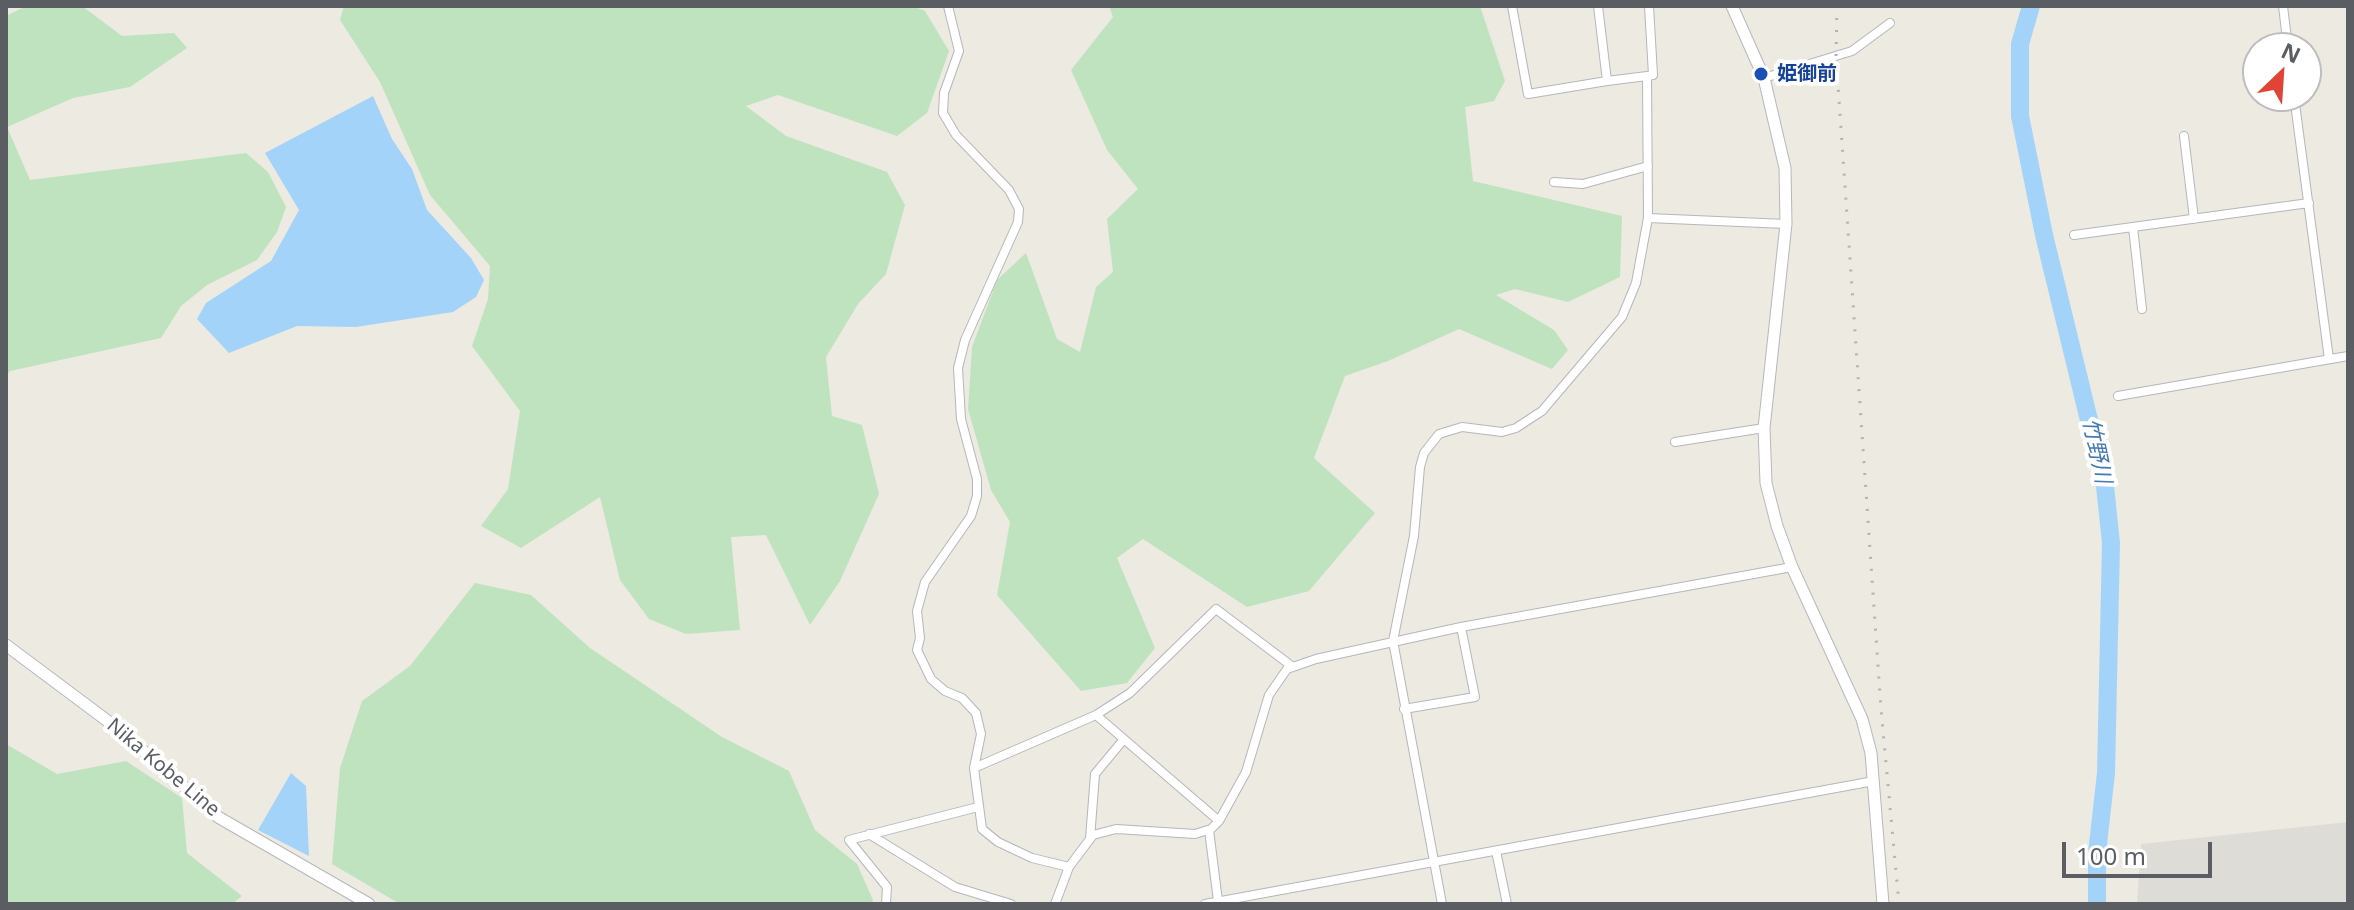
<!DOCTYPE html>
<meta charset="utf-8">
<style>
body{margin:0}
#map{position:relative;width:2354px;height:910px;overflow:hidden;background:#eceae1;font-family:"Noto Sans",sans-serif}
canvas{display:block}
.frame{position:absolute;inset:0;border:8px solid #5a5d62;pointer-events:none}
.north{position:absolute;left:2242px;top:32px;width:80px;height:80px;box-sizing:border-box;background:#fff;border:2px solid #bdbec0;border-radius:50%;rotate:25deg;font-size:22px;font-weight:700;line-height:32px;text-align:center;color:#5a5d62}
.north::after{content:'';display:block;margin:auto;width:28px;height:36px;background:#df4434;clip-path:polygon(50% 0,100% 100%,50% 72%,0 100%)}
.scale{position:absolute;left:2062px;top:842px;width:150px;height:36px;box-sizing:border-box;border:4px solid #5a5d62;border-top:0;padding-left:10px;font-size:24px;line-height:28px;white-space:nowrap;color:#5a5d62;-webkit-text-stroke:6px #fff;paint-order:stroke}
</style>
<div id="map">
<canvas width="2354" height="910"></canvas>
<div class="frame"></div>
<div class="north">N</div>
<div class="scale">100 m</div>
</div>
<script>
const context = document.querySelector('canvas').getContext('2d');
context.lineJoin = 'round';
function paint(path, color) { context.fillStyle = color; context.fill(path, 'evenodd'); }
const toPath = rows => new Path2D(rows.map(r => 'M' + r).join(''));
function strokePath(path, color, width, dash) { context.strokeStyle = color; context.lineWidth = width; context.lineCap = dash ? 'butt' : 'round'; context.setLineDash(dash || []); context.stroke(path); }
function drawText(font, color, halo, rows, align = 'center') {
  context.font = font + ' "Noto Sans","Noto Sans JP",sans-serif'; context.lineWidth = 8; context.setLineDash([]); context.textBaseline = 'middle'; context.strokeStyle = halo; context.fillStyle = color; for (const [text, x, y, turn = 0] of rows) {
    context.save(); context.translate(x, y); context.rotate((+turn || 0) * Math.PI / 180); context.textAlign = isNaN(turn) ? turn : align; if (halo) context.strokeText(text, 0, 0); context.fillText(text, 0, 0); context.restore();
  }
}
paint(toPath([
 [2348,822,2348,904,2137,904,2141,844]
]), '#dedcd6');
paint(toPath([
 [26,6,82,6,122,36,174,33,187,48,130,87,73,98,7,127,30,180,246,153,268,172,286,207,277,232,257,260,207,285,181,306,161,338,10,371,6,376,6,16],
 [344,6,912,6,925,11,949,51,927,113,897,136,778,95,746,106,786,136,887,172,905,205,886,274,858,304,826,357,832,416,862,425,879,494,840,581,810,625,766,535,731,537,740,630,686,634,649,619,620,580,600,497,521,548,481,526,508,489,520,411,472,346,488,299,490,266,430,195,380,82,340,20],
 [1109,6,1480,6,1505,81,1494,101,1465,107,1473,181,1622,216,1620,277,1568,302,1515,289,1496,295,1554,330,1568,350,1552,369,1459,329,1388,361,1345,376,1314,458,1375,513,1309,591,1247,607,1143,539,1117,558,1155,648,1127,683,1081,691,997,595,1010,522,991,490,968,409,972,347,997,280,1026,253,1057,339,1080,352,1096,287,1113,272,1107,219,1138,189,1107,150,1071,70,1113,17],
 [475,583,531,595,590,648,722,737,789,771,815,830,857,864,873,900,871,904,400,904,332,864,340,768,362,701,410,666],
 [6,744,57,774,126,761,182,798,187,853,242,896,232,904,6,904]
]), '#bfe3bf');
paint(toPath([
 [373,96,392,139,412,169,427,210,471,258,484,280,476,297,453,312,356,327,297,326,229,353,197,319,206,303,271,261,299,210,265,153],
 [291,773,306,786,309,856,258,830]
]), '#a4d3fa');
strokePath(toPath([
 [2031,6,2020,44,2020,116,2044,235,2105,486,2111,543,2106,773,2097,853,2097,904]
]), '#a4d3fa', 18);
const street = toPath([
 [948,6,959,51,944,93,943,113,956,135,1009,190,1019,209,1018,222,965,340,958,368,961,419,977,479,977,496,971,516,925,582,917,611,920,638,917,650,931,679,945,691,962,698,976,713,981,734,974,768,982,829,998,842,1032,858,1069,867],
 [1512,6,1528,94,1607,81],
 [2283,6,2288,48],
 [1647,76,1653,75,1649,6],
 [1764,78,1852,51,1890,23],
 [2294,96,2329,359],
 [2184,136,2194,219],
 [1554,182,1583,184,1648,166],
 [1648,218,1786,224],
 [2133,227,2142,309],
 [2074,235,2309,203],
 [2118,396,2348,356],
 [1675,442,1764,428],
 [1404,709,1475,697,1461,627],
 [1096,715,1219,821],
 [974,768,1096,715,1130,693,1216,609,1293,667],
 [1209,830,1218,901],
 [869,834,955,887,1011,904],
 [1090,839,1095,774,1124,739],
 [1496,851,1507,904],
 [886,904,887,887,849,840,978,807],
 [1055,904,1069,867,1093,835,1116,829,1195,834,1211,829,1219,821,1246,772,1269,695,1287,669,1316,659,1461,627,1792,567],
 [1205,904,1874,781],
 [1442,904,1393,641,1414,536,1420,467,1424,453,1439,434,1462,427,1502,432,1516,428,1542,411,1622,317,1636,283,1648,218,1647,76,1607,81,1598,6]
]);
const secondary = toPath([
 [1732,6,1764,78,1785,168,1786,224,1764,428,1766,483,1777,526,1792,567,1862,719,1871,753,1883,904],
 [6,645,121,731,218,817,369,904]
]);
strokePath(street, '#b4b7bb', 10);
strokePath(secondary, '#b5b8bd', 13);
strokePath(street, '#fff', 8);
strokePath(secondary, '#fff', 11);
strokePath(toPath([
 [1837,6,1836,56,1881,709,1899,904]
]), '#b2b3b3', 3, [2, 10]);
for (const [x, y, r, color] of [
 [1761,74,8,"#1a4fb4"]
]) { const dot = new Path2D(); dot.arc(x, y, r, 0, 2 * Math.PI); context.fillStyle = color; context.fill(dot); strokePath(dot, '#fff', 3); }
drawText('bold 20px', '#164399', '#fff', [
 ["姫御前",1777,74]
], 'left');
drawText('20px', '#5a5d62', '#fff', [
 ["Nika Kobe Line",163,768,40]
]);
drawText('italic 22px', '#4579b3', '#fff', [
 ["竹野川",2096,451,78]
]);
</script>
